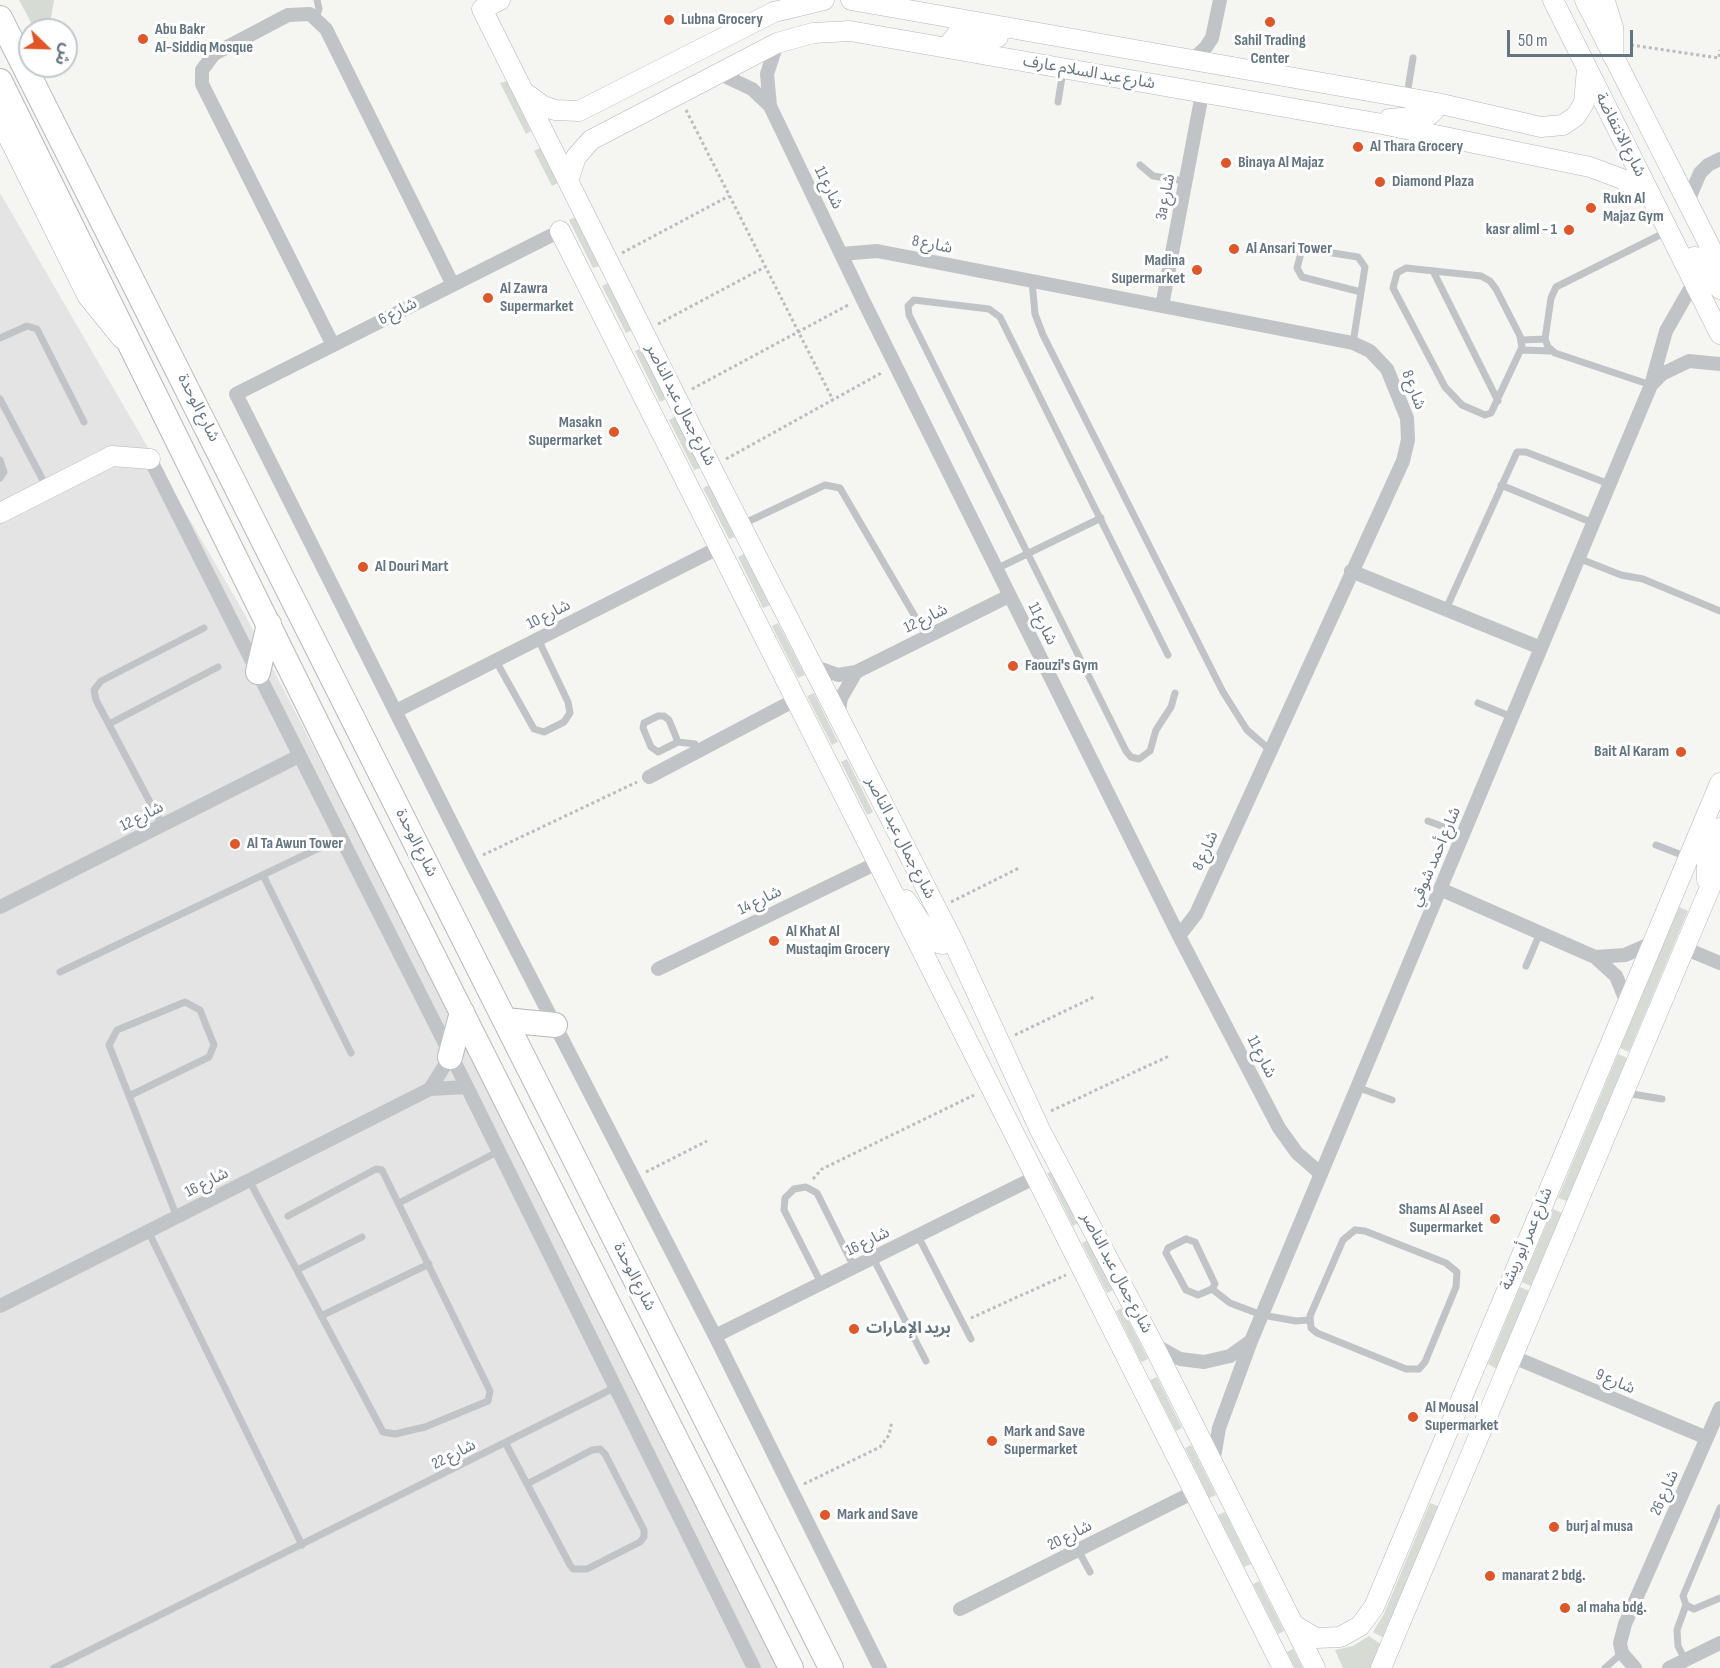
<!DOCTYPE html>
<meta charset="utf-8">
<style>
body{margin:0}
#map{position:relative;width:1720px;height:1668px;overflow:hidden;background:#f5f5f2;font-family:"Sofia Sans Condensed","Noto Sans Arabic",sans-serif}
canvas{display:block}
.north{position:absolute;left:18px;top:18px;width:60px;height:60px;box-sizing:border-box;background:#fff;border:2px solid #c1c8cd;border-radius:50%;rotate:113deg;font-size:16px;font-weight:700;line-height:24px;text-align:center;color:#647582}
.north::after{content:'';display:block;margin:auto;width:21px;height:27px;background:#e15526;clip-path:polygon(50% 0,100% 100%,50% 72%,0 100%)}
.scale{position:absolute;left:1507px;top:30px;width:126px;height:27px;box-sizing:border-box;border:3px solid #647582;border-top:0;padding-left:8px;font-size:18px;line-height:21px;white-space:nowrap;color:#647582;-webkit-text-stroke:4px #fff;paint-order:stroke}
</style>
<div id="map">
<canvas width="1720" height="1668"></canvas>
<div class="north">ش</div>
<div class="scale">50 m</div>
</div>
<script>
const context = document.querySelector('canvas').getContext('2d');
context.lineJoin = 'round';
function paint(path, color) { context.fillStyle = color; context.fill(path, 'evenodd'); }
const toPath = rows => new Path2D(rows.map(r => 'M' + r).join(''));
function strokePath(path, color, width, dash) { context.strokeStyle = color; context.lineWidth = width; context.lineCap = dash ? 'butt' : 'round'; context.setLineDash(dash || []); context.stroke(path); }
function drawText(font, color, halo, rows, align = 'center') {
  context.font = font + ' "Sofia Sans Condensed","Noto Sans Arabic",sans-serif'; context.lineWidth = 6; context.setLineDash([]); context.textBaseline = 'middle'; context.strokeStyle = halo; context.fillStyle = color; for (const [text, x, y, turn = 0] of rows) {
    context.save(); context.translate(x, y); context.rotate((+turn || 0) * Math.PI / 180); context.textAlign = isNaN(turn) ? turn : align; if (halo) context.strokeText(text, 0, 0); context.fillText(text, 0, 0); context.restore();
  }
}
paint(toPath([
 [0,193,244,613,462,1034,779,1668,0,1668]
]), '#e3e4e3');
paint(toPath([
 [19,0,54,0,50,24,35,30],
 [507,81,531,131,526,134,500,83],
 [540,148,558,183,552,186,534,151],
 [575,217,599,266,593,268,569,220],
 [608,283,632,330,626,333,602,286],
 [641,348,666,399,660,402,635,351],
 [675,417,701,468,694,470,669,420],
 [709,485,735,537,729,539,703,488],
 [744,554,770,605,763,608,738,557],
 [778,623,805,675,798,678,772,626],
 [814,693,838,742,832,745,807,696],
 [847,759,873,812,867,815,841,762],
 [1679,907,1688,911,1629,1052,1620,1048],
 [1618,1054,1627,1058,1567,1201,1558,1198],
 [1052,1172,1079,1222,1073,1226,1047,1173],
 [1553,1209,1562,1213,1531,1286,1522,1282],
 [1088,1240,1113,1290,1107,1293,1082,1243],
 [1520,1287,1529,1291,1497,1369,1488,1364],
 [1122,1308,1148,1359,1141,1362,1116,1311],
 [1157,1377,1182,1428,1176,1431,1150,1380],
 [1191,1445,1216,1495,1209,1498,1185,1448],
 [1430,1503,1440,1507,1384,1638,1373,1632,1384,1614],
 [1225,1512,1251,1564,1244,1567,1218,1515],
 [1259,1581,1284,1631,1278,1634,1253,1584],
 [1369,1636,1382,1645,1372,1668,1343,1668,1335,1650,1353,1646],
 [1293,1649,1303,1668,1295,1668,1287,1652]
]), '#d6dcd3');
const secondary = toPath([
 [500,0,482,9,711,467,952,939,1040,1130,1152,1342,1315,1668],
 [851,0,1437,103,1541,127,1563,125,1576,116,1584,103,1587,69],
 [1553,0,1720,334],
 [1585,0,1720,266],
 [955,48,951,42,958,33,998,37],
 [524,92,543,106,555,110,579,111,774,12,824,0],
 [1389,119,1428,116,1434,111,1437,103],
 [568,181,576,157,591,140,777,43,813,33,850,31,1382,124,1590,167,1622,179,1649,194],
 [560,231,1283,1668],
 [1685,264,1694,257,1701,258,1720,289],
 [0,513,112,456,150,459],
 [1707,880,1707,862,1720,828],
 [906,900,934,942,943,944,952,939],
 [1294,1625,1316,1638,1340,1637,1360,1626,1374,1607,1720,783],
 [1381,1668,1720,864]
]);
const primary = toPath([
 [1604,0,1613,29,1613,55],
 [0,119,88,296,122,338]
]);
const highway = toPath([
 [0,18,831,1668],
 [0,81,345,780,791,1668],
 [258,672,269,624],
 [505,1020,555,1025],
 [450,1057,462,1012]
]);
strokePath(secondary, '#b2b8bc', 21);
strokePath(primary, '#b3b8bb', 22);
strokePath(highway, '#b5b8bb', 26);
strokePath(toPath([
 [1631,45,1719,58,1720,50],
 [686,110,833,400],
 [622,253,729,196],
 [658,324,765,267],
 [692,389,850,304],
 [726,459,883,372],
 [483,855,637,782],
 [951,902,1019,868],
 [1015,1035,1094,997],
 [1051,1111,1169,1056],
 [646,1172,707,1141],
 [813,1179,822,1169,974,1095],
 [971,1318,1066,1275],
 [804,1484,880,1447,889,1435,892,1421]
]), '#babcbe', 3, [3, 3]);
strokePath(toPath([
 [316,17,319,9,317,0],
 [1407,95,1413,58],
 [1058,102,1063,71],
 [1140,165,1153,176,1185,181],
 [1307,249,1358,257,1365,267,1361,292,1302,277,1297,268,1301,253,1307,249],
 [1406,268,1481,276,1490,281,1496,289,1520,336,1522,347,1491,413,1485,415,1462,405,1445,387,1393,288,1397,273,1406,268],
 [1433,271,1498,401],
 [1032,281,1035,314,1043,335,1223,692,1247,730,1270,750],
 [0,338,27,326,37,329,84,422],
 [1522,340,1545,339],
 [1353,343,1361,292],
 [1522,350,1551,351],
 [1651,385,1555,353,1548,347,1545,339,1551,298,1556,287,1668,231],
 [0,399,46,486],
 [0,460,4,472,0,478],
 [1501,485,1593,523],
 [743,524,825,485,840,488,927,637],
 [1578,558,1621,575,1643,579,1720,611],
 [996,569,1101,518],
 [1446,609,1517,452,1526,452,1609,484],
 [1168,655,1000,317,989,309,914,300,908,306,909,315,1126,751,1131,757,1139,759,1150,751,1156,730,1171,707,1175,693],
 [496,661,534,729,544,732,564,722,570,713,568,702,538,639],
 [1478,703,1512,717],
 [658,716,664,716,669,720,678,742,658,752,651,747,643,728,644,723,658,716],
 [109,724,218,667],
 [678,742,695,744,700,752],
 [1428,821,1463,834],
 [162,825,96,700,94,690,101,681,204,628],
 [1656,845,1687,857],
 [263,875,351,1053],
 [1526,966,1540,933],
 [60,972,340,838],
 [1357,1087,1392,1100],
 [1626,1093,1662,1099],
 [129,1096,209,1057,214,1045,200,1010,185,1002,117,1030,109,1045,129,1096,177,1217],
 [249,1180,383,1432,395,1434,425,1427,488,1401,490,1391,382,1170,376,1169,288,1216],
 [399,1203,499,1151],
 [1355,1230,1365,1231,1446,1263,1457,1272,1456,1287,1425,1362,1419,1369,1406,1369,1317,1333,1311,1328,1310,1316,1343,1240,1355,1230],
 [148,1231,302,1545],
 [918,1236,971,1339],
 [1186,1239,1195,1242,1215,1284,1212,1289,1198,1295,1186,1290,1166,1253,1168,1248,1186,1239],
 [873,1258,926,1361],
 [297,1270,362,1237],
 [821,1283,784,1210,785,1198,794,1189,806,1187,817,1193,854,1267],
 [1212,1289,1230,1303,1262,1315,1296,1321,1309,1320],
 [321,1316,429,1264],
 [506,1444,527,1484,570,1565,573,1569,587,1569,640,1542,644,1537,644,1530,605,1454,600,1449,592,1450,527,1484],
 [1720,1508,1683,1596,1686,1605,1694,1609,1720,1598],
 [1078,1550,1090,1572],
 [1685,1660,1678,1646,1677,1630,1686,1605],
 [54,1668,616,1387],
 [1605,1668,1622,1653]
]), '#c0c4c7', 7);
strokePath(toPath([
 [777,43,767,74,770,106,862,298,1179,936,1279,1128,1297,1153,1321,1174],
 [1191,61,1206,47,1212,38,1220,0],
 [718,73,752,89,770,106],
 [1688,201,1700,173,1708,165,1720,159],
 [560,231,236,394,470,860,715,1336,880,1668],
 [841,254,877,251,1353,343,1370,351,1387,369,1407,418,1408,440,1403,461,1196,914,1179,936],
 [1162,306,1202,94],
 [333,345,202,84,202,70,214,54,288,15,310,14,326,29,453,285],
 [1651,385,1662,374,1689,361,1720,364],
 [150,459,467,1087,754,1668],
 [1351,571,1541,648],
 [813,666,838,675,856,672,1009,596],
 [396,711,718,548],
 [838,716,841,698,856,672],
 [649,777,795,700],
 [1440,889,1595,957,1616,976,1627,1003],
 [0,907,299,756],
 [1684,948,1720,963],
 [1595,957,1625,955,1652,943],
 [658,969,877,863],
 [430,1089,450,1057],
 [0,1306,430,1089,467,1087],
 [715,1336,1036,1177],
 [1155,1345,1180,1359,1204,1362,1230,1356,1251,1341],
 [1511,1356,1707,1438],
 [1213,1463,1219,1428,1251,1341,1651,385,1666,331,1694,282],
 [960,1609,1194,1492],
 [1635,1668,1622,1653,1620,1643,1625,1624,1720,1408],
 [1669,1668,1720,1643]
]), '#c0c4c7', 14);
strokePath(secondary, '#fff', 20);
strokePath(primary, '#fff', 21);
strokePath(highway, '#fff', 24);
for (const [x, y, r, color] of [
 [669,20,6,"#e15526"],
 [1270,22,6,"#e15526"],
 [143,39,6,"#e15526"],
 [1358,147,6,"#e15526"],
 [1226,163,6,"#e15526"],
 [1380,182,6,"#e15526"],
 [1591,208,6,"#e15526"],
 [1569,230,6,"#e15526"],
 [1234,249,6,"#e15526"],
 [1197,270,6,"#e15526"],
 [488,298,6,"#e15526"],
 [614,432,6,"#e15526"],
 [363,567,6,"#e15526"],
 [1013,666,6,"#e15526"],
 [1681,752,6,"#e15526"],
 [235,844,6,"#e15526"],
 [774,941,6,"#e15526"],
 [1495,1219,6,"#e15526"],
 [854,1329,6,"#e15526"],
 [1413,1417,6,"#e15526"],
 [992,1441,6,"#e15526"],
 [825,1515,6,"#e15526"],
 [1554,1527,6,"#e15526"],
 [1490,1576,6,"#e15526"],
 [1565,1608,6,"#e15526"]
]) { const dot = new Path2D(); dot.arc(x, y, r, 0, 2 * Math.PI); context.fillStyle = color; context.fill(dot); strokePath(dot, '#fff', 2); }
drawText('bold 16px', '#647582', '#fff', [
 ["Lubna Grocery",681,20],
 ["Abu Bakr",155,30],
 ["Al-Siddiq Mosque",155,48],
 ["Sahil Trading",1270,41,"center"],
 ["Center",1270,59,"center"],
 ["Al Thara Grocery",1370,147],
 ["Binaya Al Majaz",1238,163],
 ["Diamond Plaza",1392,182],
 ["Rukn Al",1603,199],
 ["Majaz Gym",1603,217],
 ["kasr aliml - 1",1557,230,"right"],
 ["Al Ansari Tower",1246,249],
 ["Madina",1185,261,"right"],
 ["Supermarket",1185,279,"right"],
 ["Al Zawra",500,289],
 ["Supermarket",500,307],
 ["Masakn",602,423,"right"],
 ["Supermarket",602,441,"right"],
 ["Al Douri Mart",375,567],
 ["Faouzi's Gym",1025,666],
 ["Bait Al Karam",1669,752,"right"],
 ["Al Ta Awun Tower",247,844],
 ["Al Khat Al",786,932],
 ["Mustaqim Grocery",786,950],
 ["Shams Al Aseel",1483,1210,"right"],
 ["Supermarket",1483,1228,"right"],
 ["بريد الإمارات",866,1329],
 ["Al Mousal",1425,1408],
 ["Supermarket",1425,1426],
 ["Mark and Save",1004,1432],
 ["Supermarket",1004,1450],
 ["Mark and Save",837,1515],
 ["burj al musa",1566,1527],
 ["manarat 2 bdg.",1502,1576],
 ["al maha bdg.",1577,1608]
], 'left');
drawText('16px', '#647582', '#fff', [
 ["شارع عبد السلام عارف",1089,73,10],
 ["شارع الانتفاضة",1620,135,63],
 ["شارع 11",828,188,64],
 ["3a شارع",1166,197,-79],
 ["شارع 8",932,245,11],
 ["شارع 6",398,312,-27],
 ["شارع 8",1413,390,69],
 ["شارع جمال عبد الناصر",680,405,63],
 ["شارع الوحدة",198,408,63],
 ["شارع 10",549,615,-27],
 ["شارع 12",926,619,-26],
 ["شارع 11",1042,624,63],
 ["شارع 12",142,817,-27],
 ["شارع جمال عبد الناصر",900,838,63],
 ["شارع الوحدة",416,843,63],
 ["شارع 8",1206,851,-66],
 ["شارع أحمد شوقي",1436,857,-67],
 ["شارع 14",760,901,-26],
 ["شارع 11",1261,1057,63],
 ["شارع 16",207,1183,-27],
 ["شارع عمر أبو ريشة",1527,1239,-67],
 ["شارع 16",868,1242,-26],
 ["شارع جمال عبد الناصر",1116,1273,62],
 ["شارع الوحدة",634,1277,63],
 ["شارع 9",1615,1382,23],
 ["شارع 22",454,1455,-27],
 ["شارع 26",1665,1493,-66],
 ["شارع 20",1070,1536,-27]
]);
</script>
